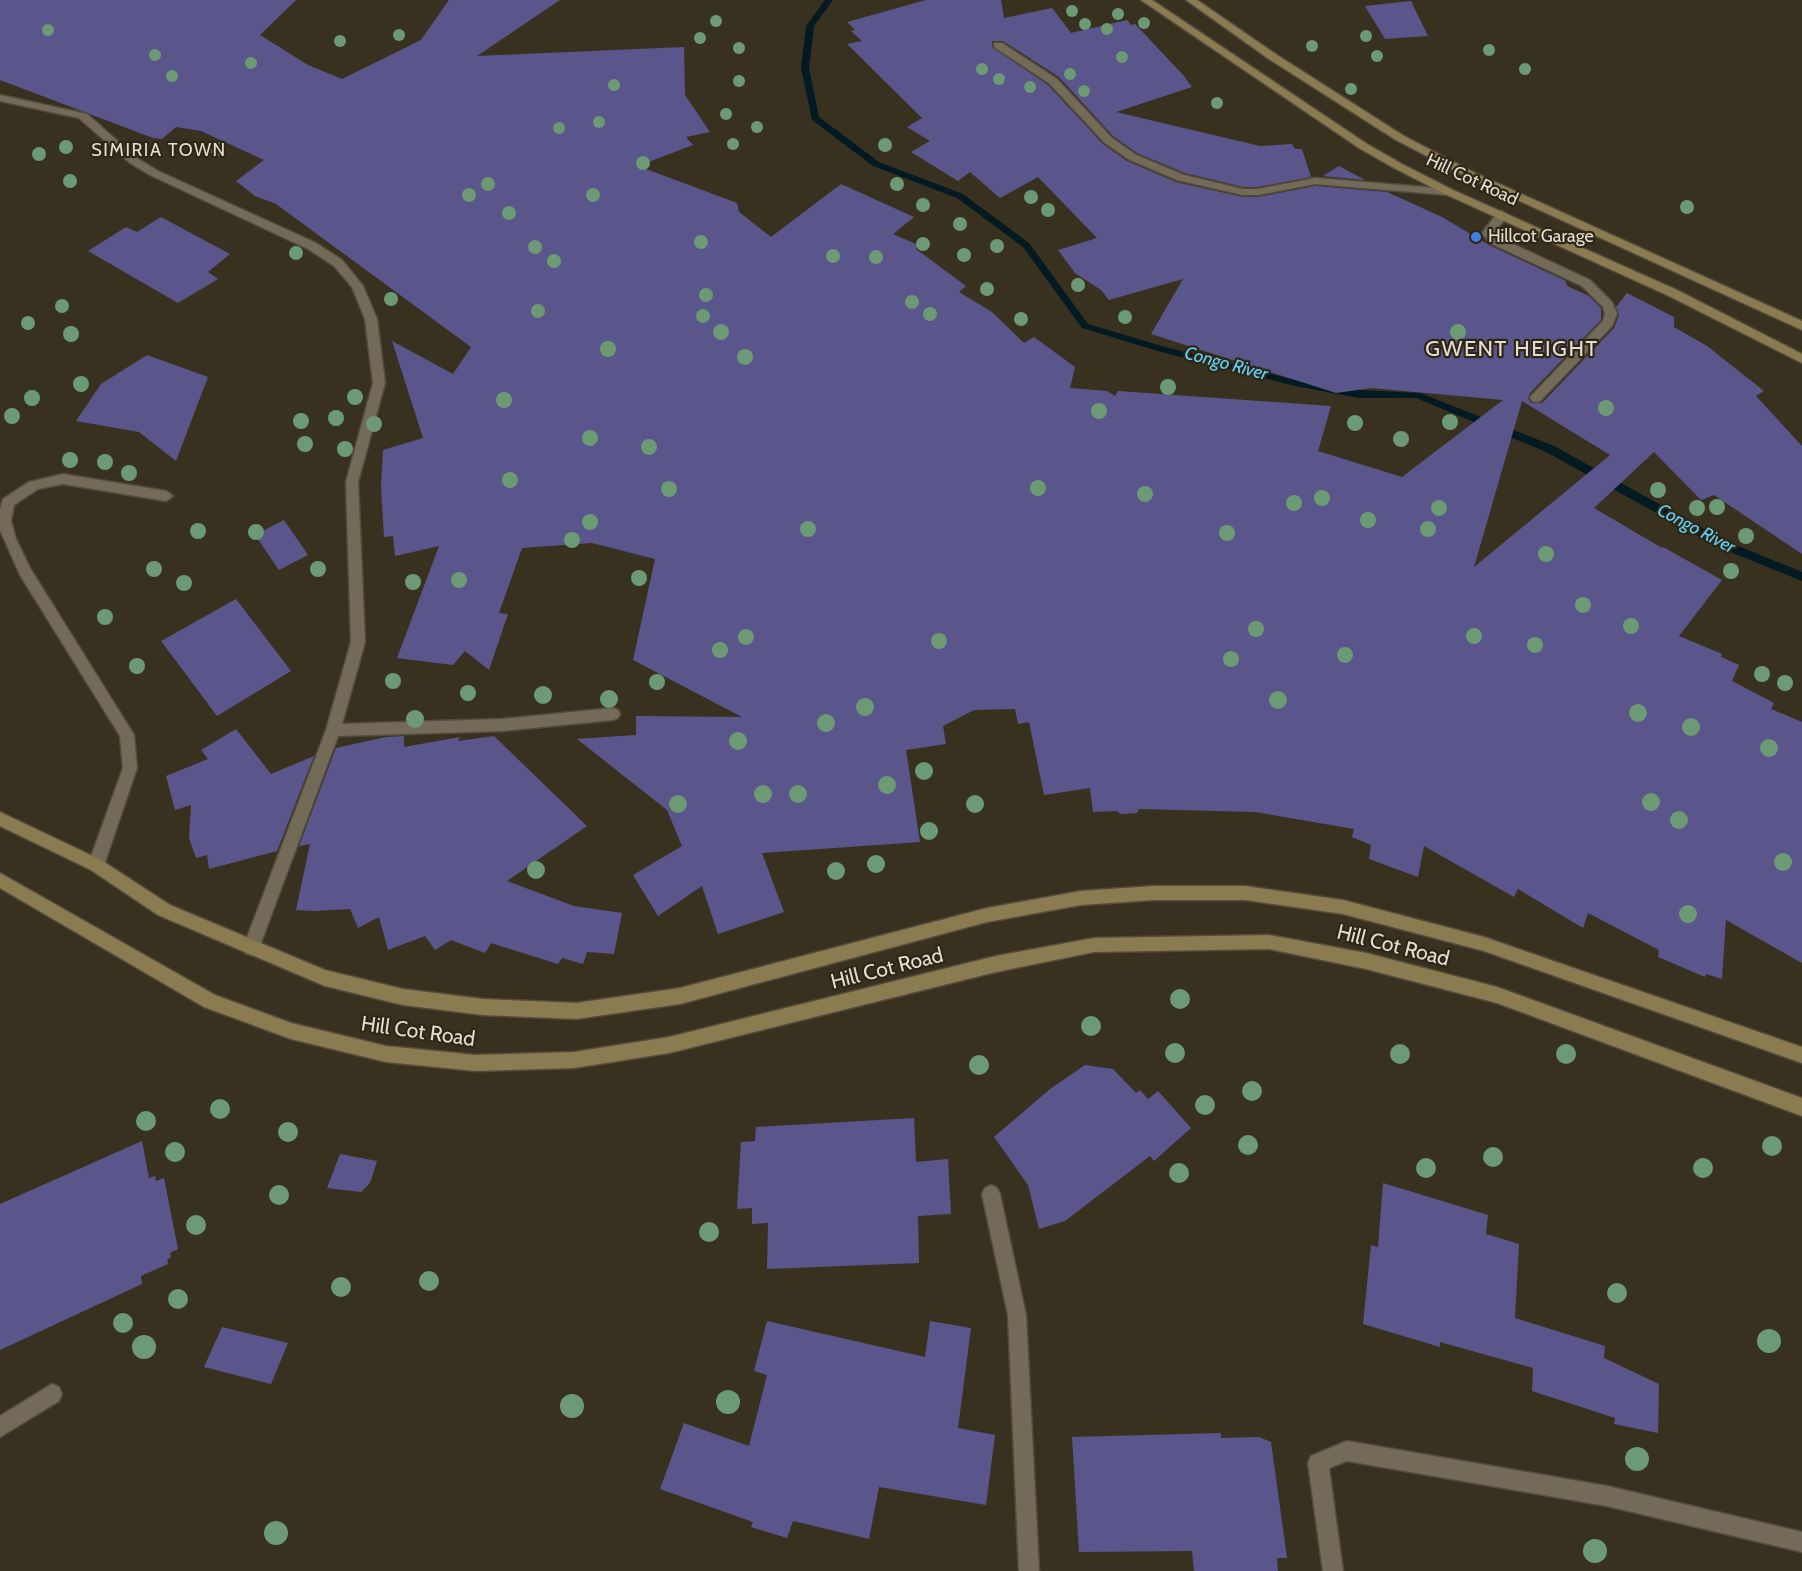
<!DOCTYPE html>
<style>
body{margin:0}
canvas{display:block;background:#383120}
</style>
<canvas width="1802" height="1571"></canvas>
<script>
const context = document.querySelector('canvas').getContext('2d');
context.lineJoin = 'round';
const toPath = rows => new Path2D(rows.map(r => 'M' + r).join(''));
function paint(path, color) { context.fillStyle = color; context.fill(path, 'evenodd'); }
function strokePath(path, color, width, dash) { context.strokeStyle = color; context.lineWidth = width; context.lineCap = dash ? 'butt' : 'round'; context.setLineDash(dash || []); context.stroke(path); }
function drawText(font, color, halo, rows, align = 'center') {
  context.font = font + ' Cabin,sans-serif'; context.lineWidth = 4.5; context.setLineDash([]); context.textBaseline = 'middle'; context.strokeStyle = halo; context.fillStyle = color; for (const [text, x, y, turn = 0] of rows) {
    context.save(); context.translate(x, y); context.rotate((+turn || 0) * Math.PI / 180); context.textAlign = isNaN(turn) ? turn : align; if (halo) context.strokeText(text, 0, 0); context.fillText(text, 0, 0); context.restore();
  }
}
paint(toPath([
 [825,0,833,0,814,26,809,68,819,117,879,162,963,194,1029,243,1088,324,1162,346,1295,380,1359,390,1420,393,1554,446,1726,541,1802,572,1802,581,1718,547,1546,452,1416,398,1359,398,1295,386,1161,352,1082,328,1023,247,957,198,873,166,812,120,801,68,806,26,825,0]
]), '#031a23');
paint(toPath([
 [0,0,296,0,260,35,308,65,342,79,421,40,449,0,560,0,477,56,684,47,685,95,710,132,686,137,693,145,638,166,737,203,739,212,771,237,841,184,914,217,893,234,918,245,916,249,966,286,959,292,992,312,1024,343,1034,337,1075,367,1070,388,1107,391,1115,396,1118,391,1331,406,1318,451,1402,477,1503,400,1371,388,1336,393,1151,334,1183,279,1109,300,1101,290,1075,273,1058,250,1097,238,1038,177,1000,198,970,172,958,181,911,152,930,141,907,127,922,118,847,44,862,41,851,31,855,30,847,22,926,0,1001,0,1004,18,1052,8,1071,33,1127,20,1131,25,1135,24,1184,76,1192,87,1116,112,1260,146,1292,144,1295,149,1302,149,1311,177,1258,187,1243,187,1185,173,1137,153,1113,136,1059,77,1003,41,992,41,992,47,1048,85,1103,144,1127,161,1176,182,1243,197,1258,197,1315,186,1387,192,1442,217,1489,245,1566,281,1567,286,1589,296,1601,308,1601,320,1530,393,1528,399,1531,403,1542,403,1614,328,1619,315,1616,307,1627,293,1674,317,1674,327,1707,346,1764,391,1756,396,1802,446,1802,554,1714,495,1701,500,1654,452,1594,508,1662,548,1663,547,1722,580,1679,636,1722,654,1721,657,1739,665,1732,681,1774,703,1771,709,1802,722,1802,963,1726,920,1722,979,1706,974,1705,977,1658,957,1659,950,1588,913,1583,928,1518,889,1514,897,1424,846,1418,877,1369,859,1371,845,1352,837,1354,829,1255,812,1139,809,1137,813,1120,814,1117,811,1093,812,1090,788,1044,795,1029,722,1018,724,1015,709,974,710,943,726,946,744,906,750,920,842,762,853,784,912,718,934,702,886,658,916,633,875,682,846,667,810,577,739,636,735,636,716,742,717,633,660,655,559,592,543,522,548,499,613,508,614,489,670,465,651,453,665,397,658,439,546,395,556,393,536,384,537,381,487,383,450,423,438,392,341,453,374,471,347,276,204,255,196,236,181,264,160,201,131,176,127,162,139,153,138,0,80],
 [1522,401,1610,455,1474,567],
 [1411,1,1428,36,1385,39,1365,6],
 [1339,166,1365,180,1323,176],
 [161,217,230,254,208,272,218,279,178,303,88,251,126,227,137,232],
 [147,355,208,377,176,461,139,432,76,421,101,384],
 [284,520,308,555,279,570,255,535],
 [236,599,291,671,217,716,161,641],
 [236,729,271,774,314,756,277,851,209,869,207,855,196,858,189,838,191,805,175,810,166,776,208,759,201,750],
 [404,736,404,747,460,737,458,741,494,736,587,826,507,881,574,906,622,913,614,954,587,952,583,964,562,958,558,964,491,943,485,953,451,940,435,950,425,936,388,950,379,917,358,928,350,909,313,911,296,910,310,844,299,846,336,748,386,737],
 [1085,1065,1113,1069,1136,1093,1140,1090,1148,1099,1158,1091,1191,1128,1154,1161,1150,1156,1065,1221,1039,1229,1028,1185,994,1137,1050,1089],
 [914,1118,916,1162,948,1159,951,1214,918,1216,919,1263,767,1269,768,1223,752,1224,752,1208,737,1209,741,1142,755,1141,756,1127],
 [142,1141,149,1178,155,1176,156,1181,164,1178,178,1249,170,1253,171,1257,167,1260,168,1264,141,1276,142,1284,0,1350,0,1204],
 [340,1154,377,1161,370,1183,361,1192,327,1188],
 [1383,1183,1488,1215,1486,1234,1519,1244,1515,1318,1605,1346,1604,1358,1659,1384,1658,1433,1614,1424,1615,1418,1532,1391,1533,1368,1440,1342,1440,1347,1363,1324,1371,1245,1378,1247],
 [767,1321,925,1357,930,1321,971,1328,958,1428,995,1435,986,1505,879,1487,869,1539,793,1521,787,1538,751,1527,753,1522,660,1489,684,1423,749,1446,767,1375,754,1371],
 [222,1327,288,1343,271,1384,204,1367],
 [1221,1433,1221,1438,1259,1437,1271,1442,1287,1558,1277,1558,1278,1571,1194,1571,1192,1551,1079,1552,1072,1437]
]), '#5a568c');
const minor = toPath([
 [994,43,1002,43,1057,79,1112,138,1136,155,1184,175,1243,189,1258,189,1315,178,1449,189,1454,192,1449,195,1315,184,1258,195,1243,195,1177,180,1128,159,1104,142,1049,83,994,47,994,43],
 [0,95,87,114,138,159,158,171,316,243,342,260,363,286,377,319,385,383,358,482,365,642,342,724,502,719,613,708,618,710,620,714,618,718,613,720,502,731,338,736,259,948,257,953,251,955,245,953,243,948,326,730,351,642,346,482,373,383,365,319,352,287,334,266,308,249,150,175,130,163,79,118,0,101,0,95],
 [1502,211,1508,215,1494,233,1498,237,1590,280,1612,302,1617,314,1612,326,1540,401,1536,402,1532,401,1530,398,1532,395,1603,321,1605,314,1603,307,1582,286,1490,243,1482,233,1498,212,1502,211],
 [63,474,166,491,173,496,166,501,63,484,38,489,14,505,11,521,16,539,30,568,134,735,137,768,104,865,101,870,96,872,91,870,88,865,123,768,120,736,20,575,0,530,0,509,3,499,29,482,63,474],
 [991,1185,997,1188,1000,1194,1026,1315,1039,1571,1019,1571,1008,1315,982,1194,985,1188,991,1185],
 [52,1384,59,1387,62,1394,59,1401,0,1437,0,1416,52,1384],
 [1347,1441,1607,1486,1802,1532,1802,1552,1607,1506,1347,1461,1329,1468,1343,1571,1323,1571,1308,1463,1311,1456,1347,1441]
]);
const secondary = toPath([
 [1141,0,1152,0,1367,144,1402,164,1453,190,1677,290,1802,354,1802,363,1669,296,1445,194,1394,168,1359,148,1141,0],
 [1186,0,1197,0,1277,55,1404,136,1473,172,1802,321,1802,330,1465,176,1396,140,1269,59,1186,0],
 [0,812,101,860,170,905,325,970,403,989,483,999,576,1003,680,988,987,908,1081,891,1154,886,1245,886,1343,900,1484,937,1802,1047,1802,1063,1484,951,1343,914,1245,900,1154,900,1081,905,987,922,680,1004,576,1019,483,1015,403,1005,325,986,158,915,91,870,0,826,0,812],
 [0,873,215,995,291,1023,386,1046,476,1055,574,1052,669,1037,996,956,1094,938,1269,935,1366,953,1497,987,1802,1098,1802,1116,1497,1003,1366,969,1269,949,1094,952,996,972,669,1053,574,1068,476,1071,386,1062,291,1039,204,1007,0,888,0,873]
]);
strokePath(minor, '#534c3d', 3);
strokePath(secondary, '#534c3d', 3);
paint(minor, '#736a58');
paint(secondary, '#8a7b51');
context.fillStyle = '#6c9a74';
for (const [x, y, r] of [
 [1072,11,6],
 [1118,14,6],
 [716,21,6],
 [1144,23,6],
 [1085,24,6],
 [1107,29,6],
 [48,30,6],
 [399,35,6],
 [1366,36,6],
 [700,38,6],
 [340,41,6],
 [1312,46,6],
 [739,48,6],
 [1489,50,6],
 [155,55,6],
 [1377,56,6],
 [1122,57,6],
 [251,63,6],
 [982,69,6],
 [1525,69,6],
 [1070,74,6],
 [172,76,6],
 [999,79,6],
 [739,81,6],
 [614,85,6],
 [1030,87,6],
 [1351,89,6],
 [1084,91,6],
 [1217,103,6],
 [726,114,6],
 [599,122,6],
 [757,127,6],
 [559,128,6],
 [733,144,6],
 [885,145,7],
 [66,147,7],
 [217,149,7],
 [39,154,7],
 [643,163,7],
 [70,181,7],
 [488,184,7],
 [897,184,7],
 [469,195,7],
 [593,195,7],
 [1031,197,7],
 [923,205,7],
 [1687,207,7],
 [1048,210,7],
 [509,213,7],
 [960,224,7],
 [701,242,7],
 [923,244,7],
 [997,246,7],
 [535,247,7],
 [296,253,7],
 [964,255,7],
 [833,256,7],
 [876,257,7],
 [554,261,7],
 [1078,285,7],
 [987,289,7],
 [706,295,7],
 [391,299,7],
 [912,302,7],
 [62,306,7],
 [538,311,7],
 [930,314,7],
 [703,316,7],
 [1125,317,7],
 [1021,319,7],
 [28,323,7],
 [721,332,8],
 [1458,332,8],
 [71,334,8],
 [608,349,8],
 [745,357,8],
 [81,384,8],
 [1168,387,8],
 [355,397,8],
 [32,398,8],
 [504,400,8],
 [1606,408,8],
 [1099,411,8],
 [12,416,8],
 [336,418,8],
 [301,421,8],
 [1450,422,8],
 [1355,423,8],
 [374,424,8],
 [590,438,8],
 [1401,439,8],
 [305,444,8],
 [649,447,8],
 [345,449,8],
 [70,460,8],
 [105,462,8],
 [129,473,8],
 [510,480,8],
 [1038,488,8],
 [669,489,8],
 [1658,490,8],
 [1145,494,8],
 [1322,498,8],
 [1294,503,8],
 [1717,507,8],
 [1439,508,8],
 [1697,508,8],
 [1368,520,8],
 [590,522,8],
 [808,529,8],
 [1428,529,8],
 [198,531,8],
 [256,532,8],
 [1227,533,8],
 [1746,536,8],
 [572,540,8],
 [1546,554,8],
 [154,569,8],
 [318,569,8],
 [1731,571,8],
 [639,578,8],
 [459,580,8],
 [413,582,8],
 [184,583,8],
 [1583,605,8],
 [105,617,8],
 [1631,626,8],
 [1256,629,8],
 [1474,636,8],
 [746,637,8],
 [939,641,8],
 [1535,645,8],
 [720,650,8],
 [1345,655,8],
 [1231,659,8],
 [137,666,8],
 [1762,674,8],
 [393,681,8],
 [657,682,8],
 [1785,683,8],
 [468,693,8],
 [543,695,9],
 [609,699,9],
 [1278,700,9],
 [865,707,9],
 [1638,713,9],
 [415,719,9],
 [826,723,9],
 [1691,727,9],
 [738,741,9],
 [1769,748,9],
 [924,771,9],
 [887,785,9],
 [763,794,9],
 [798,794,9],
 [1651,802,9],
 [678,804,9],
 [975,804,9],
 [1679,820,9],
 [929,831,9],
 [1783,862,9],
 [876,864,9],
 [536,870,9],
 [836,871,9],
 [1688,914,9],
 [1180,999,10],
 [1091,1026,10],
 [1175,1053,10],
 [1400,1054,10],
 [1566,1054,10],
 [979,1065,10],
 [1252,1091,10],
 [1205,1105,10],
 [220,1109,10],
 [146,1121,10],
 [288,1132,10],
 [1248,1145,10],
 [1772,1146,10],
 [175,1152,10],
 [1493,1157,10],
 [1426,1168,10],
 [1703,1168,10],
 [1179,1173,10],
 [279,1195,10],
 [196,1225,10],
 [709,1232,10],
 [429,1281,10],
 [341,1287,10],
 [1617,1293,10],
 [178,1299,10],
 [123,1323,10],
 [1769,1341,12],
 [144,1347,12],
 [728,1402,12],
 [572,1406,12],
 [1637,1459,12],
 [276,1533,12],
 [1595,1551,12]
]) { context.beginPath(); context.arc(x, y, r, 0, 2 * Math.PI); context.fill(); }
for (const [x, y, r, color] of [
 [1476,237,6,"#3f7fe0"]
]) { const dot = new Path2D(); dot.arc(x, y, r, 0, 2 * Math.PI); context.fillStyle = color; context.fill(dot); strokePath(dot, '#2e2716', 2); }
context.letterSpacing = '1.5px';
drawText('18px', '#e3ded4', '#2e2716', [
 ["SIMIRIA TOWN",159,151]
]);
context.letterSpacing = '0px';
drawText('18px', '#e3ded4', '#2e2716', [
 ["Hill Cot Road",1472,180,25]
]);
drawText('18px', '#e3ded4', '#2e2716', [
 ["Hillcot Garage",1488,237]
], 'left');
drawText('italic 18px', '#62d2fa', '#2e2716', [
 ["Congo River",1226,364,15],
 ["Congo River",1696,529,28]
]);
drawText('21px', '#e3ded4', '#2e2716', [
 ["Hill Cot Road",1393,946,14],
 ["Hill Cot Road",887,969,-14],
 ["Hill Cot Road",418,1032,8]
]);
context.letterSpacing = '1.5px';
drawText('22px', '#e3ded4', '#2e2716', [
 ["GWENT HEIGHT",1512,350]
]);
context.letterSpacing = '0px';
</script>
